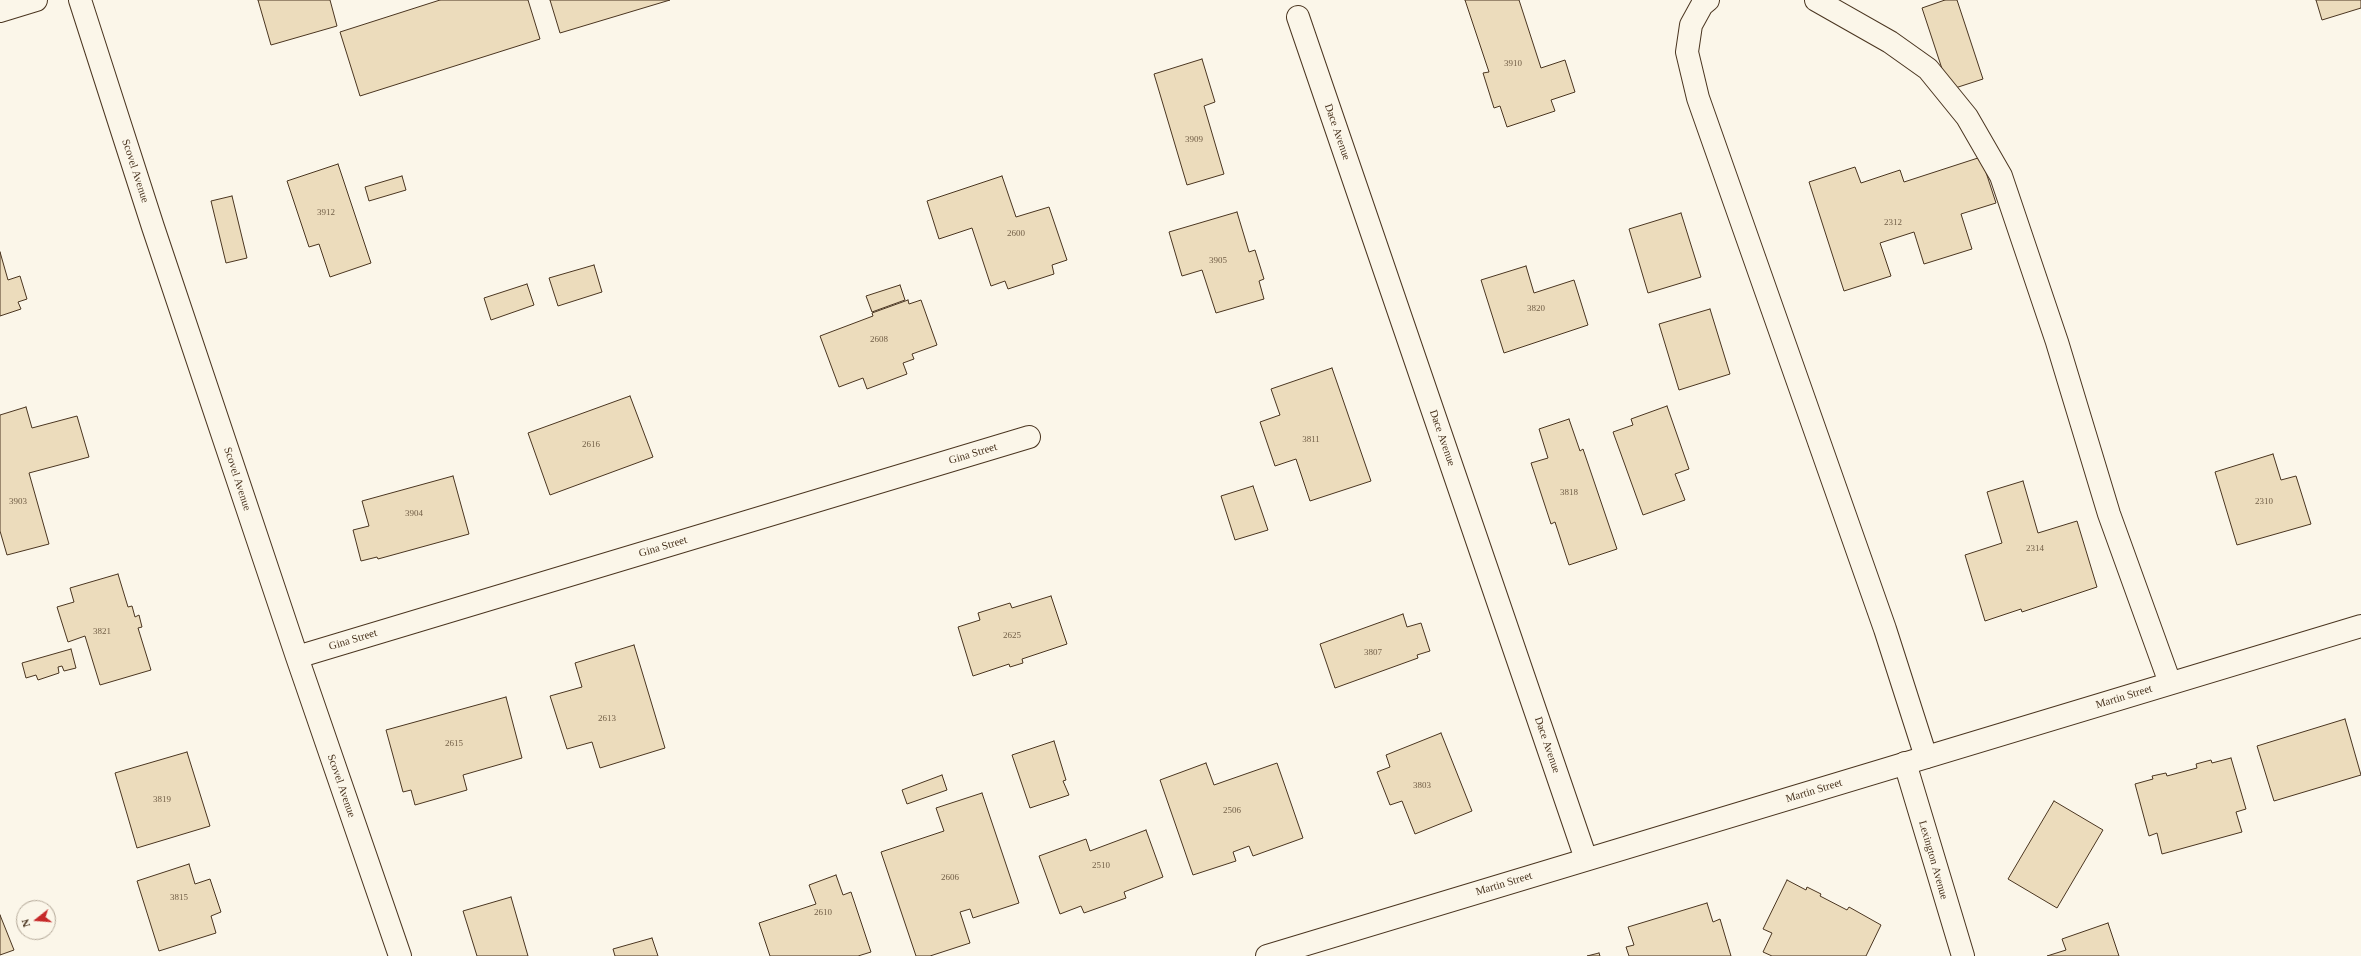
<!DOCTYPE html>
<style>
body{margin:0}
#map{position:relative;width:2361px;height:956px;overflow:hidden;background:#fbf6e9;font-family:"Times New Roman",serif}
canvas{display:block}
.north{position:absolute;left:16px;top:900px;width:40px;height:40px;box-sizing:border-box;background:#fbf6e9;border:1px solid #b4a999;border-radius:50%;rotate:253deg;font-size:11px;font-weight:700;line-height:16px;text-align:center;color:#4a3520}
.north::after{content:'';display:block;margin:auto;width:14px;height:18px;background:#c62828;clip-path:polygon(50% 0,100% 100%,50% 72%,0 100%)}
</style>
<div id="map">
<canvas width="2361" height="956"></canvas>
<div class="north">N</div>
</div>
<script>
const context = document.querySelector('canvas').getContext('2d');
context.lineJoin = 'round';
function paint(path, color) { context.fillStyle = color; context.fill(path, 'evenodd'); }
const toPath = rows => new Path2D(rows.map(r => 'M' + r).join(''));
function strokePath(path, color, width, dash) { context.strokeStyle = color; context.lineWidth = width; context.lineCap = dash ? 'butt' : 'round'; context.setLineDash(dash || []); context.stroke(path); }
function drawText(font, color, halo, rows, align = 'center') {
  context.font = font + ' "Times New Roman",serif'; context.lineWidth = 3; context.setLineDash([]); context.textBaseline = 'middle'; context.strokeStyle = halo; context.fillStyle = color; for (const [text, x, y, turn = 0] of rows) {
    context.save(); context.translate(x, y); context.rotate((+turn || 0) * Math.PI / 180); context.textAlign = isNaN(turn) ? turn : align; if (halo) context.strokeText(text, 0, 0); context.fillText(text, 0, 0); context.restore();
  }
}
const building = toPath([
 [258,0,330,0,337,26,271,45,258,0],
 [440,0,528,0,540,39,360,96,340,32,440,0],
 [550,0,670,0,560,33,550,0],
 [1465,0,1519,0,1541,68,1565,60,1575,92,1551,100,1555,111,1507,127,1500,106,1494,108,1483,73,1489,72,1465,0],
 [1945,0,1957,0,1983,79,1949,90,1922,8,1945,0],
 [2316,0,2361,0,2361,8,2322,20,2316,0],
 [1202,59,1215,102,1204,106,1224,174,1187,185,1154,74,1202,59],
 [1981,157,1996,203,1961,214,1972,249,1924,264,1914,232,1880,243,1891,276,1844,291,1809,182,1855,167,1861,183,1900,170,1904,182,1981,157],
 [338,164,371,263,330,277,319,244,309,247,287,181,338,164],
 [402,176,406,190,369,201,365,187,402,176],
 [1002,176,1016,217,1049,207,1067,260,1052,265,1054,274,1008,289,1005,281,991,286,972,228,939,239,927,201,1002,176],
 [232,196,247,258,226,263,211,201,232,196],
 [1237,212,1249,252,1255,250,1264,279,1259,281,1264,299,1216,313,1202,270,1182,276,1169,232,1237,212],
 [1681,213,1701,277,1648,293,1629,229,1681,213],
 [0,252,8,280,20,276,27,299,18,302,21,309,0,316,0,252],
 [594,265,602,292,558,306,549,278,594,265],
 [1526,266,1534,293,1574,280,1588,325,1504,353,1481,280,1526,266],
 [527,284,534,305,491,320,484,298,527,284],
 [900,285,905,300,872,312,866,296,900,285],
 [908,300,909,304,921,300,937,345,912,354,914,359,903,363,907,374,867,389,863,378,839,387,820,336,873,316,872,313,908,300],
 [1710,309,1730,374,1679,390,1659,324,1710,309],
 [1332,368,1371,481,1310,501,1296,459,1275,466,1260,422,1280,415,1271,389,1332,368],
 [630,396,653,457,550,495,528,433,630,396],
 [1667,406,1689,469,1675,474,1685,500,1643,515,1613,432,1633,425,1631,419,1667,406],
 [26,407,32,428,77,416,89,457,29,473,49,544,7,555,0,531,0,415,26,407],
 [1569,419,1580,451,1583,449,1617,549,1569,565,1555,522,1551,524,1531,463,1548,458,1539,429,1569,419],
 [2273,454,2281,480,2296,476,2311,524,2237,545,2215,472,2273,454],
 [453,476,469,534,378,559,377,557,361,561,353,530,369,526,362,501,453,476],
 [2023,481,2038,533,2077,521,2097,587,2022,612,2021,609,1985,621,1965,555,2002,543,1987,492,2023,481],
 [1253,486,1268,530,1235,540,1221,496,1253,486],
 [118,574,128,607,132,606,135,617,139,615,142,627,138,628,151,670,100,685,85,636,68,642,57,607,74,602,70,588,118,574],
 [1051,596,1067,644,1022,659,1023,663,1010,667,1009,664,973,676,958,627,980,620,978,613,1010,603,1012,608,1051,596],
 [1403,614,1407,627,1421,623,1430,651,1417,655,1418,658,1335,688,1320,644,1403,614],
 [634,645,665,748,600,768,592,742,567,749,550,696,582,687,575,663,634,645],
 [71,649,76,668,64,671,62,666,58,667,59,673,38,680,36,675,26,678,22,663,71,649],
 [506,697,522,758,463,775,467,790,415,805,411,790,403,792,386,730,506,697],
 [2345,719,2361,775,2274,801,2257,746,2345,719],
 [1441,733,1472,811,1415,834,1402,801,1390,805,1377,772,1390,767,1386,755,1441,733],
 [1054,741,1066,780,1063,781,1069,795,1030,808,1012,755,1054,741],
 [187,752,210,826,137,848,115,773,187,752],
 [2231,758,2246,809,2236,812,2242,832,2162,854,2157,833,2149,836,2135,784,2153,779,2152,776,2166,773,2167,776,2197,768,2196,764,2211,760,2212,763,2231,758],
 [1206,763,1214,785,1277,763,1303,838,1253,856,1249,846,1233,852,1236,861,1193,875,1160,780,1206,763],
 [942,775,947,790,907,804,902,790,942,775],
 [982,793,1019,903,973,918,970,909,960,912,970,943,930,956,916,956,881,852,944,831,936,808,982,793],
 [2054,801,2103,830,2057,908,2008,879,2054,801],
 [1146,830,1163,877,1124,892,1126,898,1084,913,1081,906,1060,914,1039,856,1086,839,1090,851,1146,830],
 [189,864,195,884,210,879,221,912,211,916,216,933,159,951,137,881,189,864],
 [836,875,843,895,851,892,871,952,858,956,770,956,759,923,816,904,809,885,836,875],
 [1787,880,1806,890,1807,887,1821,894,1820,896,1847,910,1849,907,1881,925,1866,956,1772,956,1763,952,1772,933,1763,929,1787,880],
 [511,897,528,956,477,956,463,911,511,897],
 [1707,903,1713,922,1720,919,1731,956,1629,956,1626,947,1634,945,1628,927,1707,903],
 [0,915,14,950,0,955,0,915],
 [2108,923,2119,956,2047,956,2066,950,2062,939,2108,923],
 [652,938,658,956,615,956,613,949,652,938],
 [1599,953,1600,956,1587,956,1599,953]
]);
paint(building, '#ecdcbc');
strokePath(building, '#4a3520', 1);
const street = toPath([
 [80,0,153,227,297,657,400,956],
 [1708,0,1702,5,1691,25,1687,52,1698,98,1885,629,1926,757],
 [1816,0,1890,42,1928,69,1967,117,2001,176,2057,342,2109,514,2170,683],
 [0,11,36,0],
 [1298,17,1586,859],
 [297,657,1029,437],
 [1905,763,1963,956]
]);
const secondary = toPath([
 [1267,956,2361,626]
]);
strokePath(street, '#4a3520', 24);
strokePath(secondary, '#4a3520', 24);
strokePath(street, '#fbf6e9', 22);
strokePath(secondary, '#fbf6e9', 22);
drawText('9px', '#725f47', null, [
 ["3910",1513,64],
 ["3909",1194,140],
 ["3912",326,213],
 ["2312",1893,223],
 ["2600",1016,234],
 ["3905",1218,261],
 ["3820",1536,309],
 ["2608",879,340],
 ["3811",1311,440],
 ["2616",591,445],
 ["3818",1569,493],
 ["3903",18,502],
 ["2310",2264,502],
 ["3904",414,514],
 ["2314",2035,549],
 ["3821",102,632],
 ["2625",1012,636],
 ["3807",1373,653],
 ["2613",607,719],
 ["2615",454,744],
 ["3803",1422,786],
 ["3819",162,800],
 ["2506",1232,811],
 ["2510",1101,866],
 ["2606",950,878],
 ["3815",179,898],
 ["2610",823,913]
]);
drawText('11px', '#4a3520', '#fbf6e9', [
 ["Dace Avenue",1337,132,71],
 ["Scovel Avenue",135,171,72],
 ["Dace Avenue",1442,438,71],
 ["Gina Street",973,454,-17],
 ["Scovel Avenue",237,479,72],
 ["Gina Street",663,547,-17],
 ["Gina Street",353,640,-17],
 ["Martin Street",2124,697,-17],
 ["Dace Avenue",1547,745,71],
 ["Scovel Avenue",341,786,71],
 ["Martin Street",1814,791,-17],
 ["Lexington Avenue",1933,860,74],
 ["Martin Street",1504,884,-17]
]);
</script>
